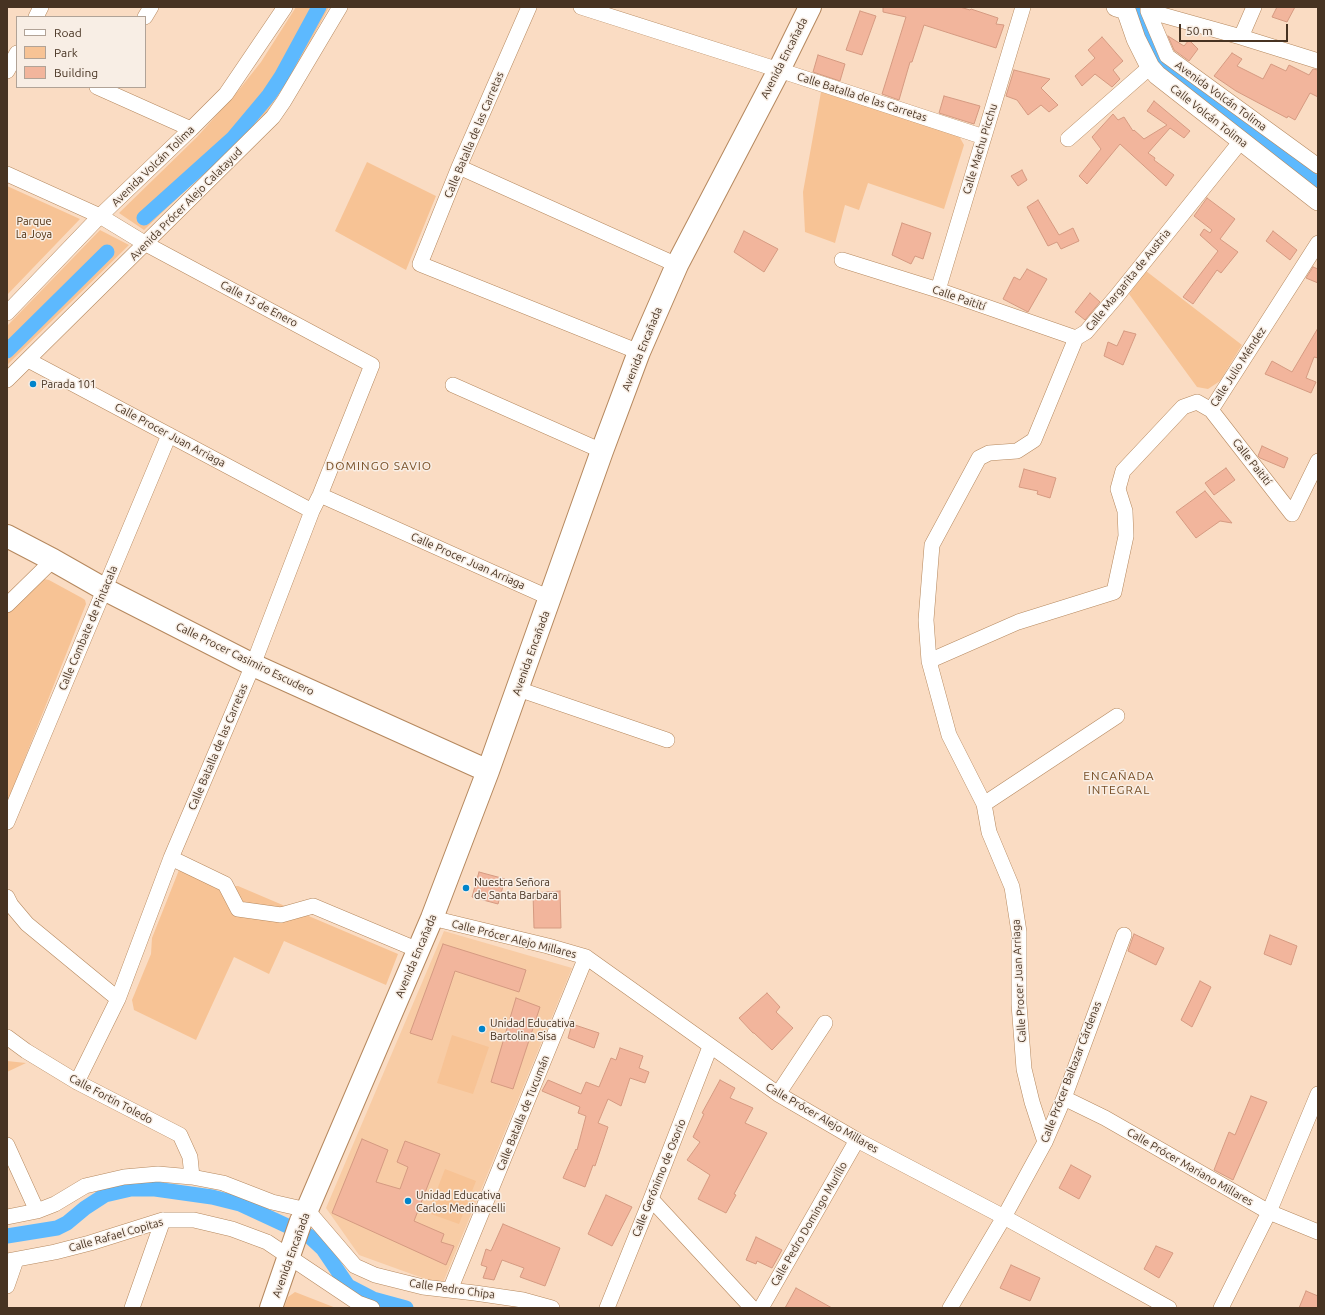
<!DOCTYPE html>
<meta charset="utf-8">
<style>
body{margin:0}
#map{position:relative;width:1325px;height:1315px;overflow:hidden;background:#fadcc3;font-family:Ubuntu,sans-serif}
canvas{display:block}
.frame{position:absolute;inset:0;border:8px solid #473322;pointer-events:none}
.legend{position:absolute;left:16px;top:16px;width:130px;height:72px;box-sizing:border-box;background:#f8eee5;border:1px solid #b1a397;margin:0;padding:5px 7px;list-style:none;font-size:12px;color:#473322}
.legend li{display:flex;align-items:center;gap:8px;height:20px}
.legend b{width:20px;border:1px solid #b1a397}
.scale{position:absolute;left:1179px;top:24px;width:109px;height:18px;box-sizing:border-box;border:2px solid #473322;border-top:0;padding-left:5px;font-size:12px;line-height:14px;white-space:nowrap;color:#473322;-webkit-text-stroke:3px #f8eee5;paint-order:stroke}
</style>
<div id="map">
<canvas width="1325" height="1315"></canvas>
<div class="frame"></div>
<ul class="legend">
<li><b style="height:5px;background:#fff"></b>Road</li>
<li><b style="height:11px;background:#f7c395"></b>Park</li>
<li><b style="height:11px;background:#f2b59c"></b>Building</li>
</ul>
<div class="scale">50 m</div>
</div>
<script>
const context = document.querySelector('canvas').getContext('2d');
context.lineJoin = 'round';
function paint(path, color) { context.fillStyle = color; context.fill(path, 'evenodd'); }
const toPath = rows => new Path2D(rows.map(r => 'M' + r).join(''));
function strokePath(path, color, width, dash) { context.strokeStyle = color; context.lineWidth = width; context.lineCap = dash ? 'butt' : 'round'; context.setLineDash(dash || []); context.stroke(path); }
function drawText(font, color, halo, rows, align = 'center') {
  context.font = font + ' Ubuntu,sans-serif'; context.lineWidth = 3; context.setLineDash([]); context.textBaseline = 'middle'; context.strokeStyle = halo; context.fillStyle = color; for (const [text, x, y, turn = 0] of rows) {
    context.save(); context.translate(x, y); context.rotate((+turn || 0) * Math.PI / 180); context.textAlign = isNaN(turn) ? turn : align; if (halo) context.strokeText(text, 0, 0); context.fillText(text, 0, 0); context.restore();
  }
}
paint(toPath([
 [444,931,572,968,442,1285,359,1255,326,1208]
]), '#f8cca5');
paint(toPath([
 [296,7,329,7,299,62,267,112,144,230,119,213,197,137,238,91,261,62],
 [821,92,959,136,964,145,944,209,868,183,859,210,845,205,835,243,805,232,803,192],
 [367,162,436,196,406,270,335,231],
 [7,186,80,219,7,295],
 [100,230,129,245,7,365,7,326],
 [1146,271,1242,345,1220,381,1208,389,1197,387,1129,294],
 [44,579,49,580,82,598,85,600,86,604,7,803,7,612],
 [179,870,220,887,238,886,398,954,386,985,284,941,269,974,234,957,196,1040,134,1010,132,1000,151,954,152,938],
 [452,1035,489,1047,473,1094,437,1083],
 [7,1061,26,1063,7,1072],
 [445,1169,476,1181,459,1224,428,1213],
 [295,1292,336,1308,284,1308,288,1297]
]), '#f7c395');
strokePath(toPath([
 [1137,7,1154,57,1318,185],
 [144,218,233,138,269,95,281,77,319,7],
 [7,351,107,252],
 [7,1236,57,1228,67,1223,85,1208,105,1195,131,1189,155,1189,212,1197,240,1204,309,1236,323,1249,348,1286,373,1299,406,1308]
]), '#5db9fe', 15);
const building = toPath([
 [883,7,960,7,970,10,971,9,998,18,996,24,1004,25,996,48,924,25,912,62,910,62,899,100,882,94,906,17,883,12,883,7],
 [1277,7,1295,7,1287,22,1272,17,1277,7],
 [860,11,876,16,862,55,846,50,860,11],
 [1168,36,1184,46,1189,40,1198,49,1189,61,1174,50,1168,36],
 [1102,37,1123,61,1113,70,1120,79,1112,87,1095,74,1082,86,1075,76,1095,58,1088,50,1102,37],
 [1232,53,1242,59,1237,66,1263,79,1271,64,1286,71,1289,65,1309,75,1313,69,1318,70,1318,97,1310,93,1295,120,1288,116,1287,118,1236,91,1214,76,1232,53],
 [818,55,845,64,840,81,813,72,818,55],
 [1014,70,1050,79,1041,88,1058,105,1049,112,1041,105,1028,115,1017,100,1006,96,1014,70],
 [944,96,980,106,974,124,939,113,944,96],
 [1154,101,1190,131,1184,138,1170,128,1148,153,1155,158,1154,160,1174,175,1166,186,1120,144,1087,184,1079,176,1101,149,1092,137,1113,114,1118,120,1124,117,1133,131,1134,130,1144,139,1167,125,1147,111,1154,101],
 [1022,170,1027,180,1018,186,1011,176,1022,170],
 [1207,198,1235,219,1220,239,1238,252,1221,273,1217,270,1193,304,1183,297,1218,251,1200,235,1204,229,1210,233,1212,230,1194,216,1207,198],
 [1038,200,1059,235,1073,228,1079,241,1061,249,1057,242,1048,246,1027,207,1038,200],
 [902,223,931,233,923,259,915,256,911,264,892,255,902,223],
 [744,231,778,249,764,272,734,252,744,231],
 [1273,231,1297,250,1290,260,1266,241,1273,231],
 [1313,267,1318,269,1318,283,1306,278,1313,267],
 [1027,269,1047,279,1028,312,1003,299,1014,277,1020,280,1027,269],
 [1090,293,1100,302,1085,320,1075,312,1090,293],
 [1318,328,1318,358,1314,357,1306,378,1316,382,1311,393,1265,374,1272,361,1292,372,1318,328],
 [1124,331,1136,334,1123,365,1104,356,1108,342,1117,346,1124,331],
 [1262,446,1288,458,1284,468,1260,458,1258,456,1262,446],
 [1226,468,1235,480,1214,495,1205,483,1226,468],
 [1024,469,1056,478,1050,498,1037,494,1038,491,1019,487,1024,469],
 [1205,491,1232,523,1220,521,1196,538,1176,512,1205,491],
 [479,872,505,879,498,904,472,897,479,872],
 [560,891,561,928,534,928,533,893,560,891],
 [1134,934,1164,948,1156,965,1128,951,1134,934],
 [1270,935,1297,946,1291,965,1264,954,1270,935],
 [443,944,526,970,519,992,455,971,432,1040,410,1033,443,944],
 [1200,981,1211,987,1192,1027,1181,1020,1200,981],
 [767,993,780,1007,776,1012,793,1028,772,1050,754,1033,753,1033,739,1018,767,993],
 [516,998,540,1007,513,1089,491,1082,516,998],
 [572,1024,599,1033,594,1048,568,1038,572,1024],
 [620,1048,643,1056,639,1068,649,1072,645,1083,630,1078,621,1106,608,1099,598,1123,608,1127,595,1166,593,1165,585,1187,563,1178,576,1149,577,1150,586,1116,578,1113,580,1107,542,1091,548,1080,581,1094,586,1082,599,1087,611,1058,616,1060,620,1048],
 [720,1080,735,1088,730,1098,753,1108,745,1123,767,1133,734,1194,736,1195,726,1213,698,1199,710,1175,687,1160,700,1142,693,1137,704,1114,702,1113,720,1080],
 [1251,1096,1267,1102,1233,1180,1214,1170,1229,1132,1235,1135,1251,1096],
 [362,1139,388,1150,376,1182,400,1189,408,1167,397,1162,405,1141,440,1154,414,1221,444,1234,441,1242,454,1246,446,1265,332,1213,362,1139],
 [1071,1165,1091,1176,1079,1199,1059,1188,1071,1165],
 [606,1195,632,1207,612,1246,588,1234,606,1195],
 [503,1224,560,1248,545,1286,520,1277,524,1268,502,1260,494,1280,483,1278,487,1267,481,1265,486,1249,491,1251,503,1224],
 [756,1237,782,1250,772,1268,757,1261,756,1264,746,1260,756,1237],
 [1156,1246,1173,1253,1159,1278,1144,1269,1156,1246],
 [1011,1265,1040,1278,1030,1301,1000,1288,1011,1265],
 [796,1288,832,1308,785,1308,796,1288],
 [1306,1291,1318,1296,1318,1308,1299,1308,1306,1291]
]);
paint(building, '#f2b59c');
strokePath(building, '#d59a81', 1);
const minor = toPath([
 [529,7,459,167,420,264,639,352],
 [581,7,779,70,984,137],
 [1148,7,1148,11,1167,56,1318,166],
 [1148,11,1241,37,1318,61],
 [36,17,41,7],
 [145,17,151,7],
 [1241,37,1254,7],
 [7,71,17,53],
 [97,87,191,129],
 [1068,139,1150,67],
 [459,167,677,265],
 [7,174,100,216,146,244,372,365,320,495,312,511,253,665,171,858,118,999,77,1082],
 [842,260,938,290,1076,338],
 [938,290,1023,7],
 [7,313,100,216,191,129,226,94,285,7],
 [28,360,312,511],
 [7,380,273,117,284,101,340,7],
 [453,385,602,451],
 [1211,410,1292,514,1318,461],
 [320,495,550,598],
 [7,605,53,560],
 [929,661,1018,622,1114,592,1126,536,1125,511,1118,489,1123,471,1183,407,1197,402,1211,410,1318,243],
 [518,689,667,740],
 [984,804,1117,716],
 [7,822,169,435],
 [171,858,225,884,238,909,281,915,313,906,418,950],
 [7,897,11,905,27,924,118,999],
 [432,918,548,946,586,957,778,1094,857,1140,1004,1217,1169,1308],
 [7,1037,26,1051,77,1082,180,1135,190,1157,192,1177],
 [778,1094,825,1023],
 [1064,1098,1105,1118,1269,1212,1318,1232],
 [1045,1142,1032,1102,1024,1069,1019,1004,1019,932,1012,887,989,832,984,804,949,735,929,661,926,620,932,545,979,458,989,453,1017,451,1034,440,1076,338,1086,332,1116,297,1241,141],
 [7,1145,37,1211],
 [651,1199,752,1308],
 [7,1217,37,1211,55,1204,85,1186,124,1177,158,1174,192,1177,223,1183,272,1202,307,1210,355,1266,375,1275,423,1287,475,1293,523,1300,552,1308],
 [7,1261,55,1252,90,1243,163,1220,194,1220,232,1229,267,1242,358,1303,372,1308],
 [7,1286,16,1260],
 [450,1290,586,957],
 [132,1308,163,1220],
 [607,1308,651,1199,710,1047],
 [761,1308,857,1140],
 [950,1308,1004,1217,1045,1142,1064,1098,1124,935],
 [1221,1308,1269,1212,1318,1094]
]);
const tertiary = toPath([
 [1116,7,1126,10,1136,39,1150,67,1157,75,1318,201]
]);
const secondary = toPath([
 [7,536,53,560,104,589,253,665,488,771],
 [271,1308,301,1221,307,1210,432,918,488,771,602,451,639,352,677,265,779,70,810,7]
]);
strokePath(minor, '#b5885e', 16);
strokePath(tertiary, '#b5885e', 20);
strokePath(secondary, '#b5885e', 24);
strokePath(minor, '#fff', 15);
strokePath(tertiary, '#fff', 19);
strokePath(secondary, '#fff', 22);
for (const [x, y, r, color] of [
 [33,384,4,"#0084cb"],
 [466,888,4,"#0084cb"],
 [482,1029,4,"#0084cb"],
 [408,1201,4,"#0084cb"]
]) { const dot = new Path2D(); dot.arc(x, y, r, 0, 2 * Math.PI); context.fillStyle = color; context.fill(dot); strokePath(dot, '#f8eee5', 1.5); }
drawText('11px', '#473322', '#f8eee5', [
 ["Avenida Encañada",784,58,-63],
 ["Avenida Volcán Tolima",1221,96,36],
 ["Calle Batalla de las Carretas",862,97,18],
 ["Calle Volcán Tolima",1209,116,38],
 ["Calle Batalla de las Carretas",474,135,-67],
 ["Calle Machu Picchu",980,149,-73],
 ["Avenida Volcán Tolima",153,166,-44],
 ["Avenida Prócer Alejo Calatayud",186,204,-45],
 ["Calle Margarita de Austria",1128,280,-51],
 ["Calle Paitití",959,298,19],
 ["Calle 15 de Enero",259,304,28],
 ["Avenida Encañada",642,349,-68],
 ["Calle Julio Méndez",1238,367,-57],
 ["Calle Procer Juan Arriaga",170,435,28],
 ["Calle Paitití",1252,462,52],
 ["Calle Procer Juan Arriaga",468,561,24],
 ["Calle Combate de Pintacala",88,628,-67],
 ["Avenida Encañada",531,653,-70],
 ["Calle Procer Casimiro Escudero",245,659,26],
 ["Calle Batalla de las Carretas",218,747,-67],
 ["Calle Prócer Alejo Millares",514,939,14],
 ["Avenida Encañada",416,956,-67],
 ["Calle Procer Juan Arriaga",1019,981,-93],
 ["Calle Prócer Baltazar Cárdenas",1071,1072,-69],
 ["Calle Fortin Toledo",111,1099,28],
 ["Calle Batalla de Tucumán",523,1113,-68],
 ["Calle Prócer Alejo Millares",822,1118,30],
 ["Calle Prócer Mariano Millares",1190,1167,30],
 ["Calle Gerónimo de Osorio",659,1178,-68],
 ["Calle Pedro Domingo Murillo",809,1224,-60],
 ["Calle Rafael Copitas",116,1235,-16],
 ["Avenida Encañada",291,1255,-70],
 ["Calle Pedro Chipa",452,1289,8]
]);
drawText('11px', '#4f300f', '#f8eee5', [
 ["Parque",34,221],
 ["La Joya",34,234]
]);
drawText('11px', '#473322', '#f8eee5', [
 ["Parada 101",41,384],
 ["Nuestra Señora",474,882],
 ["de Santa Barbara",474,895],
 ["Unidad Educativa",490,1023],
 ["Bartolina Sisa",490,1036],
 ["Unidad Educativa",416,1195],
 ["Carlos Medinacelli",416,1208]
], 'left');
context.letterSpacing = '1px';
drawText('12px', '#764d24', '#f8eee5', [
 ["DOMINGO SAVIO",379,466],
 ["ENCAÑADA",1119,776],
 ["INTEGRAL",1119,790]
]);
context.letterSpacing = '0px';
</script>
